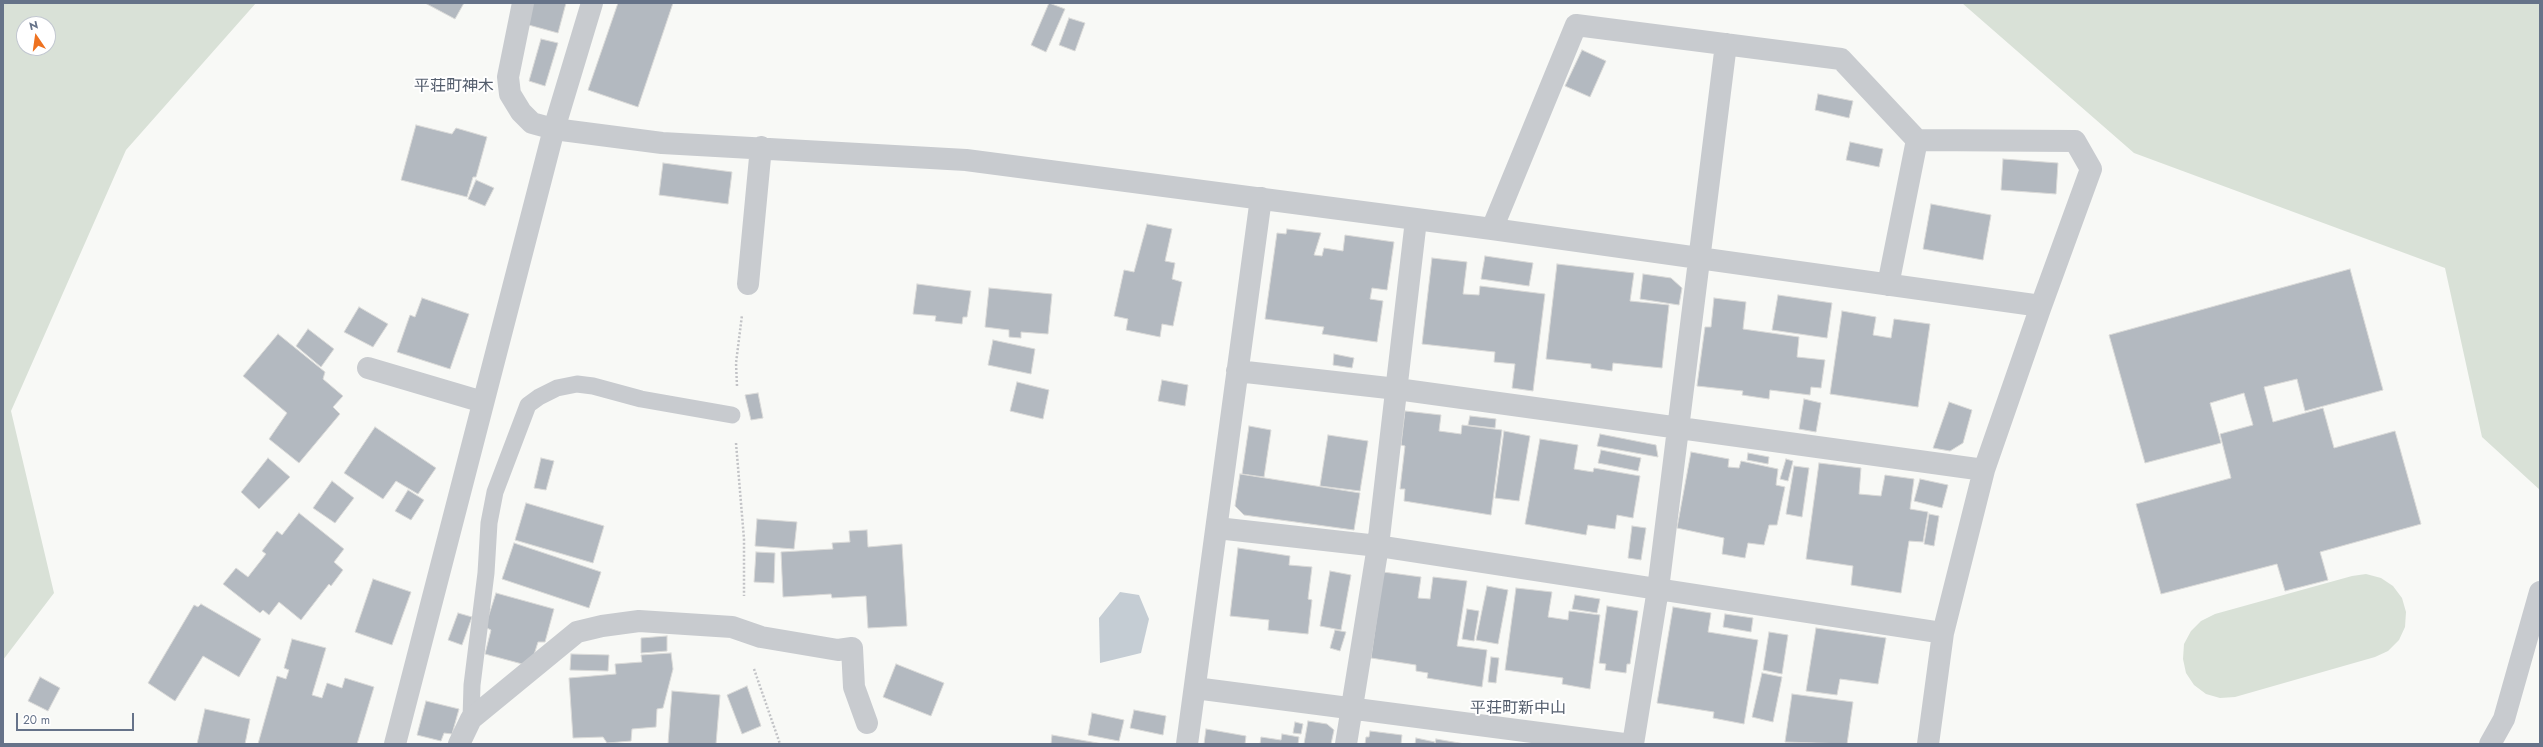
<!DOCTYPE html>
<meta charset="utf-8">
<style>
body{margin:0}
#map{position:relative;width:2543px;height:747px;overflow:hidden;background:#f8f9f6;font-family:Jost,sans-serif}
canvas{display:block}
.frame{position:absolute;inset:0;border:4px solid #667389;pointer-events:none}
.north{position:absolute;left:16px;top:16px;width:40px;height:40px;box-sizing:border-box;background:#fff;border:1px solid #c2c7d0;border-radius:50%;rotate:347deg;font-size:11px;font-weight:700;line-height:16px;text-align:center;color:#667389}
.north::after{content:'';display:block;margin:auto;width:14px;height:18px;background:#ee7220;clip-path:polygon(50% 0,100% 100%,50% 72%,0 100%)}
.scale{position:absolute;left:16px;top:713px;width:118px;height:18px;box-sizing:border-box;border:2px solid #667389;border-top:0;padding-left:5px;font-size:12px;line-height:14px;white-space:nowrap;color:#667389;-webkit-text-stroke:3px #fff;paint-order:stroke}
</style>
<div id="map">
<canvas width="2543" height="747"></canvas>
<div class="frame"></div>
<div class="north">N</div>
<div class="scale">20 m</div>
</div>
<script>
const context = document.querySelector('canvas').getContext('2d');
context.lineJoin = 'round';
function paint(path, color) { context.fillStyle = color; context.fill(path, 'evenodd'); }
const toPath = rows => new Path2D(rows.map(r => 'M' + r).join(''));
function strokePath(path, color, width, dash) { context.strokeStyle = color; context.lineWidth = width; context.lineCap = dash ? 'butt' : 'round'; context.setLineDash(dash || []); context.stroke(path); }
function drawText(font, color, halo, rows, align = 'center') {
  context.font = font + ' Jost,"Noto Sans JP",sans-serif'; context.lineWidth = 4; context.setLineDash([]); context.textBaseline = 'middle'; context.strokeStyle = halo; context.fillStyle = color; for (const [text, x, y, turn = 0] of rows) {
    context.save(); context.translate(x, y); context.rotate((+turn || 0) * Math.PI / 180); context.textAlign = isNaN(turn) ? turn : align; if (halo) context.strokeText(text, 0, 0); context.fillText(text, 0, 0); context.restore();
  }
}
paint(toPath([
 [3,3,256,3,126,150,11,411,54,593,3,660],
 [24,24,48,24,48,48,24,48],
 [1962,3,2540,3,2540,490,2482,437,2445,268,2134,153],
 [2366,574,2381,578,2393,586,2402,598,2406,612,2405,627,2399,640,2388,651,2375,657,2235,697,2220,698,2206,694,2194,685,2186,673,2183,659,2184,644,2191,631,2201,621,2215,614,2352,576]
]), '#d9e1d7');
paint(toPath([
 [1120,592,1139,595,1149,619,1141,653,1100,663,1099,618]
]), '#c5cdd4');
const building = toPath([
 [425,3,464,3,455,19,425,3],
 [532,3,566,3,558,33,525,24,532,3],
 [618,3,673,3,638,107,588,90,618,3],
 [1049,3,1065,9,1046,52,1031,45,1049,3],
 [1069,18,1085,23,1075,51,1059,45,1069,18],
 [541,39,558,43,545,86,529,81,541,39],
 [1582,50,1606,61,1590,97,1565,86,1582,50],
 [1818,94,1853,101,1849,118,1815,110,1818,94],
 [416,125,452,134,456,128,487,137,476,177,473,177,467,197,401,180,416,125],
 [1850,142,1883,149,1879,167,1846,160,1850,142],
 [2003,159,2058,163,2056,194,2001,190,2003,159],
 [663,163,732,172,728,204,659,195,663,163],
 [476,180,494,188,485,206,468,199,476,180],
 [1931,204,1991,215,1983,260,1923,249,1931,204],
 [1147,224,1172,229,1165,261,1175,263,1172,279,1182,282,1173,326,1162,324,1160,337,1126,330,1128,319,1114,316,1124,270,1134,272,1147,224],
 [1287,229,1321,233,1314,255,1322,256,1324,248,1343,251,1345,235,1394,242,1387,290,1372,288,1370,299,1383,301,1377,342,1322,334,1324,327,1265,319,1277,233,1286,234,1287,229],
 [1485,256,1533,263,1529,286,1481,279,1485,256],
 [1432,258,1467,262,1463,294,1479,295,1480,286,1545,294,1533,391,1512,388,1515,364,1494,362,1495,352,1422,344,1432,258],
 [1557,264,1634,273,1630,301,1669,305,1662,368,1613,363,1612,371,1591,368,1591,364,1546,359,1557,264],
 [2350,269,2383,390,2305,411,2297,379,2264,387,2273,422,2323,408,2334,448,2395,431,2421,524,2320,552,2328,580,2285,591,2277,564,2161,594,2136,504,2231,478,2220,434,2253,425,2244,393,2210,403,2221,443,2145,463,2109,335,2350,269],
 [1643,274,1671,278,1682,288,1679,305,1640,299,1643,274],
 [917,284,971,291,967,317,963,317,962,324,935,321,936,316,913,314,917,284],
 [989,288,1052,294,1048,334,1021,332,1021,338,1009,337,1009,330,985,327,989,288],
 [1778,295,1832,303,1827,338,1772,330,1778,295],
 [422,298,469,314,450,369,397,352,410,315,415,317,422,298],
 [1714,298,1746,302,1743,329,1799,337,1797,357,1825,360,1821,388,1811,387,1810,395,1770,390,1769,399,1742,395,1743,391,1697,386,1705,327,1711,327,1714,298],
 [359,307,388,324,373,347,344,332,359,307],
 [1842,311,1876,317,1873,335,1891,338,1894,319,1930,324,1918,407,1830,394,1842,311],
 [308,329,334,349,321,367,296,346,308,329],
 [278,334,325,372,323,379,343,396,333,407,340,414,299,463,269,439,287,413,243,376,278,334],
 [993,340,1035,349,1031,374,988,365,993,340],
 [1334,354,1354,358,1352,368,1333,365,1334,354],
 [1162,380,1188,385,1185,406,1158,401,1162,380],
 [1017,382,1049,390,1043,419,1010,411,1017,382],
 [758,393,763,418,751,420,745,395,758,393],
 [1804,399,1821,403,1816,432,1799,429,1804,399],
 [1949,402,1972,410,1963,443,1950,451,1933,448,1949,402],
 [1405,411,1441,415,1439,431,1461,434,1462,425,1502,430,1491,515,1404,501,1405,489,1400,489,1405,446,1401,445,1405,411],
 [1470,416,1496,419,1495,428,1468,425,1470,416],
 [1249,426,1271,430,1264,477,1242,474,1249,426],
 [375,427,436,468,418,494,396,481,383,499,344,473,375,427],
 [1504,431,1530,436,1519,501,1495,498,1504,431],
 [1600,434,1656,445,1658,457,1597,446,1600,434],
 [1328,435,1368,441,1360,491,1320,486,1328,435],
 [1540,439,1578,445,1574,469,1593,472,1594,468,1640,476,1633,518,1617,515,1615,529,1588,525,1586,535,1525,524,1540,439],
 [1601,450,1641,458,1638,471,1598,463,1601,450],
 [1691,452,1729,459,1728,467,1739,468,1741,461,1778,469,1776,485,1785,487,1777,525,1769,525,1764,545,1748,543,1745,558,1722,554,1724,538,1677,528,1691,452],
 [1748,453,1769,457,1768,464,1747,460,1748,453],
 [268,458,290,477,259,509,241,492,268,458],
 [541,458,554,461,546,490,534,488,541,458],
 [1786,459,1793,461,1788,481,1780,479,1786,459],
 [1819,463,1861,468,1859,494,1881,496,1885,475,1914,479,1910,509,1928,512,1923,542,1909,541,1901,593,1851,585,1853,566,1806,559,1819,463],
 [1794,466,1809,468,1802,517,1786,514,1794,466],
 [1240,474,1360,493,1354,530,1244,515,1235,506,1240,474],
 [1920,479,1948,485,1942,508,1914,501,1920,479],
 [332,481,354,498,335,523,313,508,332,481],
 [408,490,424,500,411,520,395,511,408,490],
 [526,503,604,526,593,563,515,540,526,503],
 [299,513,344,549,334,562,343,570,331,586,329,584,301,620,279,602,269,615,263,610,260,613,223,584,236,568,248,577,266,554,262,551,277,531,282,535,299,513],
 [1929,514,1939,516,1934,546,1924,544,1929,514],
 [757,519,797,522,794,549,755,546,757,519],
 [1632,526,1646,528,1641,560,1628,558,1632,526],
 [867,530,868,547,902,544,907,626,868,628,866,596,832,598,831,594,783,597,781,552,833,549,832,543,850,542,849,531,867,530],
 [514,543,601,572,589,608,502,579,514,543],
 [1238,548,1290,556,1289,565,1312,567,1308,599,1312,600,1308,634,1268,630,1269,620,1230,616,1238,548],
 [756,552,775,553,774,583,754,582,756,552],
 [1330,571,1351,575,1341,630,1320,626,1330,571],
 [1383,572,1421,577,1418,598,1430,599,1433,577,1467,581,1457,646,1487,650,1482,687,1427,678,1428,673,1416,671,1416,665,1371,658,1383,572],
 [373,579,411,592,392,645,355,632,373,579],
 [1487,586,1508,590,1498,644,1476,640,1487,586],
 [1516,588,1552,592,1548,617,1568,620,1569,611,1600,615,1590,689,1562,684,1563,678,1505,670,1516,588],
 [496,593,554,609,545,642,538,642,533,658,526,665,485,654,491,630,485,627,496,593],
 [1575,595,1600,599,1597,613,1572,609,1575,595],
 [201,604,261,639,239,677,203,656,175,701,148,683,194,605,198,607,201,604],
 [1607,606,1638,611,1630,664,1627,664,1626,673,1605,670,1606,664,1599,663,1607,606],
 [1673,607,1711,613,1708,632,1758,640,1744,724,1713,718,1714,712,1657,703,1673,607],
 [1467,609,1479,611,1474,641,1462,639,1467,609],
 [458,613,472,617,462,645,448,640,458,613],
 [1725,614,1753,618,1751,632,1723,627,1725,614],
 [1816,628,1886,638,1878,684,1840,679,1837,695,1806,691,1816,628],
 [1335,630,1346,632,1340,651,1330,648,1335,630],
 [1769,632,1788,635,1782,674,1763,670,1769,632],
 [667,636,667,651,641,653,641,638,667,636],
 [292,639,326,648,312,695,322,698,327,683,342,688,345,678,374,687,357,744,258,744,277,676,286,679,289,670,284,668,292,639],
 [671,653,673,669,663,708,657,709,656,727,632,729,631,741,607,743,603,737,573,738,569,678,616,674,615,664,642,662,641,655,671,653],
 [571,654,609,655,608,671,570,670,571,654],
 [1491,657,1499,658,1496,683,1488,682,1491,657],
 [896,664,944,683,931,716,883,697,896,664],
 [1762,673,1782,677,1773,722,1752,717,1762,673],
 [40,677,60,688,48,711,28,701,40,677],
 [747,686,761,726,742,734,727,695,747,686],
 [672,691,720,695,716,744,668,744,672,691],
 [1792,694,1853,702,1847,744,1785,742,1792,694],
 [426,701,459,709,452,734,444,733,441,741,417,735,426,701],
 [205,709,250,719,245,744,197,744,205,709],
 [1134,710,1166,716,1163,735,1130,728,1134,710],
 [1092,713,1124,720,1119,741,1088,735,1092,713],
 [1308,721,1327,724,1334,730,1331,744,1304,744,1308,721],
 [1295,722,1303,724,1301,734,1293,733,1295,722],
 [1206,729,1246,736,1245,744,1204,744,1206,729],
 [1370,731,1402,735,1401,744,1365,744,1366,737,1369,737,1370,731],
 [1282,734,1299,737,1298,744,1260,744,1261,737,1281,740,1282,734],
 [1052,735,1103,744,1051,744,1052,735],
 [1416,738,1435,742,1434,744,1415,744,1416,738],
 [1436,739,1465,744,1435,744,1436,739]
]);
paint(building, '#b3b9c0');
strokePath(building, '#dadad8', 1);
strokePath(toPath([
 [737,386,736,363,742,315],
 [736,443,744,539,744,596],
 [754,669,780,744]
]), '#c2c3c6', 2.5, [2, 2]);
strokePath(toPath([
 [471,719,472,685,486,573,489,523,495,492,528,405,539,397,557,388,577,384,593,386,641,399,732,415]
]), '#c8cbcf', 17);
strokePath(toPath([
 [523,3,508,77,510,94,521,112,532,123,554,129,662,143,966,160,1492,229,2041,306,1984,470,1943,633,1928,744],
 [1492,229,1576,25,1841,59,1917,140,2075,141,2091,169,2041,306],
 [748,284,761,147],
 [1888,285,1917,140],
 [368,368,483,402],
 [1237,371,1397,389,1984,470],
 [1217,528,1378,546,1943,633],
 [1195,688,1624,744],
 [395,744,554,129,592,3],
 [459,744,471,719,577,632,602,626,639,621,732,627,761,637,838,650,852,648,854,687,867,723],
 [1187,744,1261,198],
 [1346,744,1378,546,1416,220],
 [1633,744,1658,589,1726,44],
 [2490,744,2504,719,2540,592]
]), '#c8cbcf', 22);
drawText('16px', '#545e6d', '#fff', [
 ["平荘町神木",454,87],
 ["平荘町新中山",1518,709]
]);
</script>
